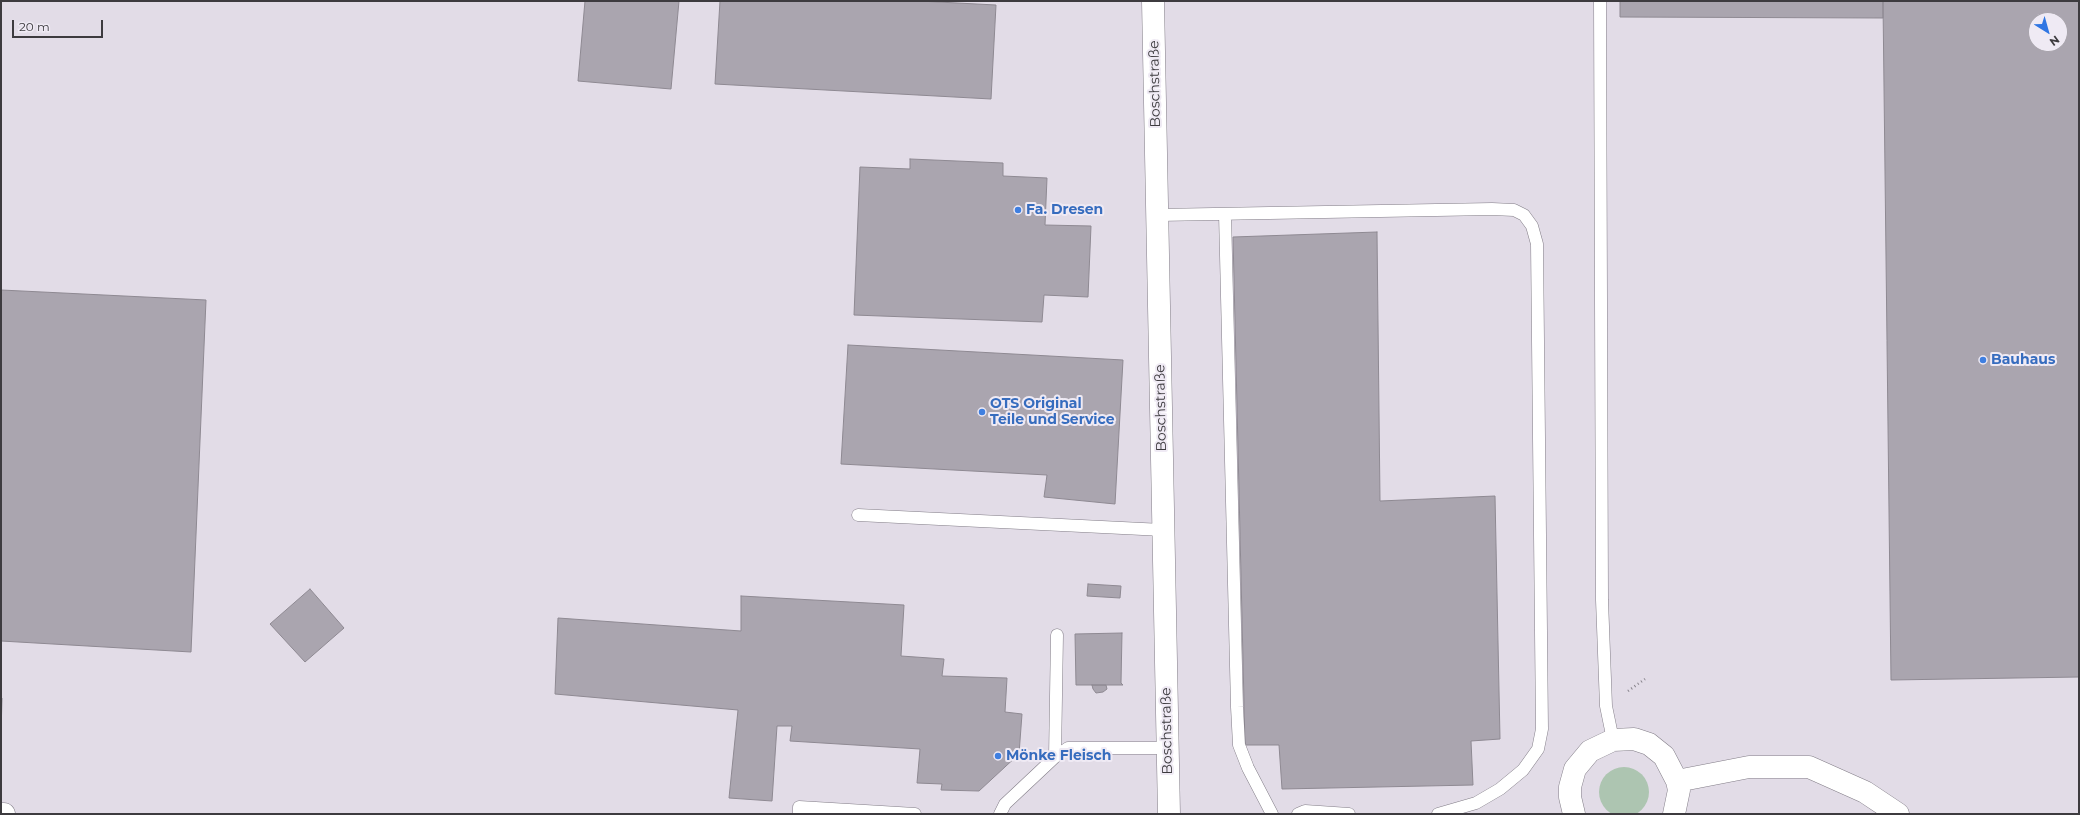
<!DOCTYPE html>
<meta charset="utf-8">
<style>
body{margin:0}
#map{position:relative;width:2080px;height:815px;overflow:hidden;background:#e2dce7;font-family:Montserrat,sans-serif}
canvas{display:block}
.frame{position:absolute;inset:0;border:2px solid #3d3b3f;pointer-events:none}
.north{position:absolute;left:2028px;top:12px;width:40px;height:40px;box-sizing:border-box;background:#efeaf4;border:1px solid #a8a4ac;border-radius:50%;rotate:143deg;font-size:11px;font-weight:700;line-height:16px;text-align:center;color:#3d3b3f}
.north::after{content:'';display:block;margin:auto;width:14px;height:18px;background:#3076e3;clip-path:polygon(50% 0,100% 100%,50% 72%,0 100%)}
.scale{position:absolute;left:12px;top:20px;width:91px;height:18px;box-sizing:border-box;border:2px solid #3d3b3f;border-top:0;padding-left:5px;font-size:12px;line-height:14px;white-space:nowrap;color:#3d3b3f;-webkit-text-stroke:3px #efeaf4;paint-order:stroke}
</style>
<div id="map">
<canvas width="2080" height="815"></canvas>
<div class="frame"></div>
<div class="north">N</div>
<div class="scale">20 m</div>
</div>
<script>
const context = document.querySelector('canvas').getContext('2d');
context.lineJoin = 'round';
function paint(path, color) { context.fillStyle = color; context.fill(path, 'evenodd'); }
const toPath = rows => new Path2D(rows.map(r => 'M' + r).join(''));
function strokePath(path, color, width, dash) { context.strokeStyle = color; context.lineWidth = width; context.lineCap = dash ? 'butt' : 'round'; context.setLineDash(dash || []); context.stroke(path); }
function drawText(font, color, halo, rows, align = 'center') {
  context.font = font + ' Montserrat,sans-serif'; context.lineWidth = 4; context.setLineDash([]); context.textBaseline = 'middle'; context.strokeStyle = halo; context.fillStyle = color; for (const [text, x, y, turn = 0] of rows) {
    context.save(); context.translate(x, y); context.rotate((+turn || 0) * Math.PI / 180); context.textAlign = isNaN(turn) ? turn : align; if (halo) context.strokeText(text, 0, 0); context.fillText(text, 0, 0); context.restore();
  }
}
paint(toPath([
 '1599 792a25 25 0 1 1 50 0a25 25 0 1 1-50 0Z'
]), '#adc5b1');
const building = toPath([
 [585,1,679,1,671,89,578,81,585,1],
 [720,1,919,1,996,5,991,99,715,84,720,1],
 [1620,1,1883,1,1883,18,1620,17,1620,1],
 [1883,1,2079,1,2079,677,1891,680,1883,1],
 [2036,20,2060,20,2060,44,2036,44,2036,20],
 [910,159,1003,163,1003,176,1047,178,1045,225,1091,226,1088,297,1044,295,1042,322,854,315,860,167,910,169,910,159],
 [1377,232,1380,501,1495,496,1500,739,1471,741,1473,785,1282,789,1279,745,1245,745,1233,237,1377,232],
 [1,290,206,300,191,652,1,641,1,290],
 [848,345,1123,360,1115,504,1044,497,1047,475,841,464,848,345],
 [1088,584,1121,586,1120,598,1087,596,1088,584],
 [310,589,344,628,305,662,270,624,310,589],
 [741,596,904,605,901,656,944,659,942,676,1007,678,1005,712,1022,714,1019,754,979,791,941,790,942,784,917,783,920,749,790,741,792,726,777,726,772,801,729,798,738,710,555,694,558,618,741,631,741,596],
 [1122,633,1121,683,1123,685,1076,685,1075,634,1122,633],
 [1092,685,1106,685,1107,689,1103,692,1096,693,1093,689,1092,685],
 [1,698,2,698,1,733,1,698]
]);
paint(building, '#aaa5af');
strokePath(building, '#8e8992', 1);
const lane = toPath([
 [1600,1,1602,600,1606,706,1613,740],
 [1225,214,1237,707,1239,745,1248,768,1272,814],
 [1158,215,1492,209,1514,210,1524,215,1532,226,1537,244,1542,729,1538,749,1523,770,1500,789,1476,803,1438,814],
 [858,515,1163,530],
 [1055,757,1057,635],
 [799,814,799,807,915,814],
 [1000,814,1005,804,1055,757,1068,748,1167,748],
 [1298,814,1305,811,1349,814]
]);
const street = toPath([
 [1153,1,1169,814],
 [1677,781,1749,767,1809,767,1865,792,1898,814],
 [1,814,4,814],
 [1574,814,1570,797,1570,787,1575,769,1590,751,1613,740,1634,739,1649,744,1664,756,1677,781,1679,790,1674,814]
]);
strokePath(lane, '#827d87', 13);
strokePath(street, '#827d87', 23);
strokePath(toPath([
 [1628,691,1645,679]
]), '#88848c', 2.5, [1, 3]);
strokePath(lane, '#fff', 12);
strokePath(street, '#fff', 22);
for (const [x, y, r, color] of [
 [1018,210,4,"#3f7fe0"],
 [1983,360,4,"#3f7fe0"],
 [982,412,4,"#3f7fe0"],
 [998,756,4,"#3f7fe0"]
]) { const dot = new Path2D(); dot.arc(x, y, r, 0, 2 * Math.PI); context.fillStyle = color; context.fill(dot); strokePath(dot, '#efeaf4', 1.5); }
drawText('14px', '#3d3b3f', '#efeaf4', [
 ["Boschstraße",1155,84,-91],
 ["Boschstraße",1161,408,-91],
 ["Boschstraße",1167,731,-91]
]);
drawText('bold 14px', '#366cbe', '#efeaf4', [
 ["Fa. Dresen",1026,210],
 ["Bauhaus",1991,360],
 ["OTS Original",990,404],
 ["Teile und Service",990,420],
 ["Mönke Fleisch",1006,756]
], 'left');
</script>
